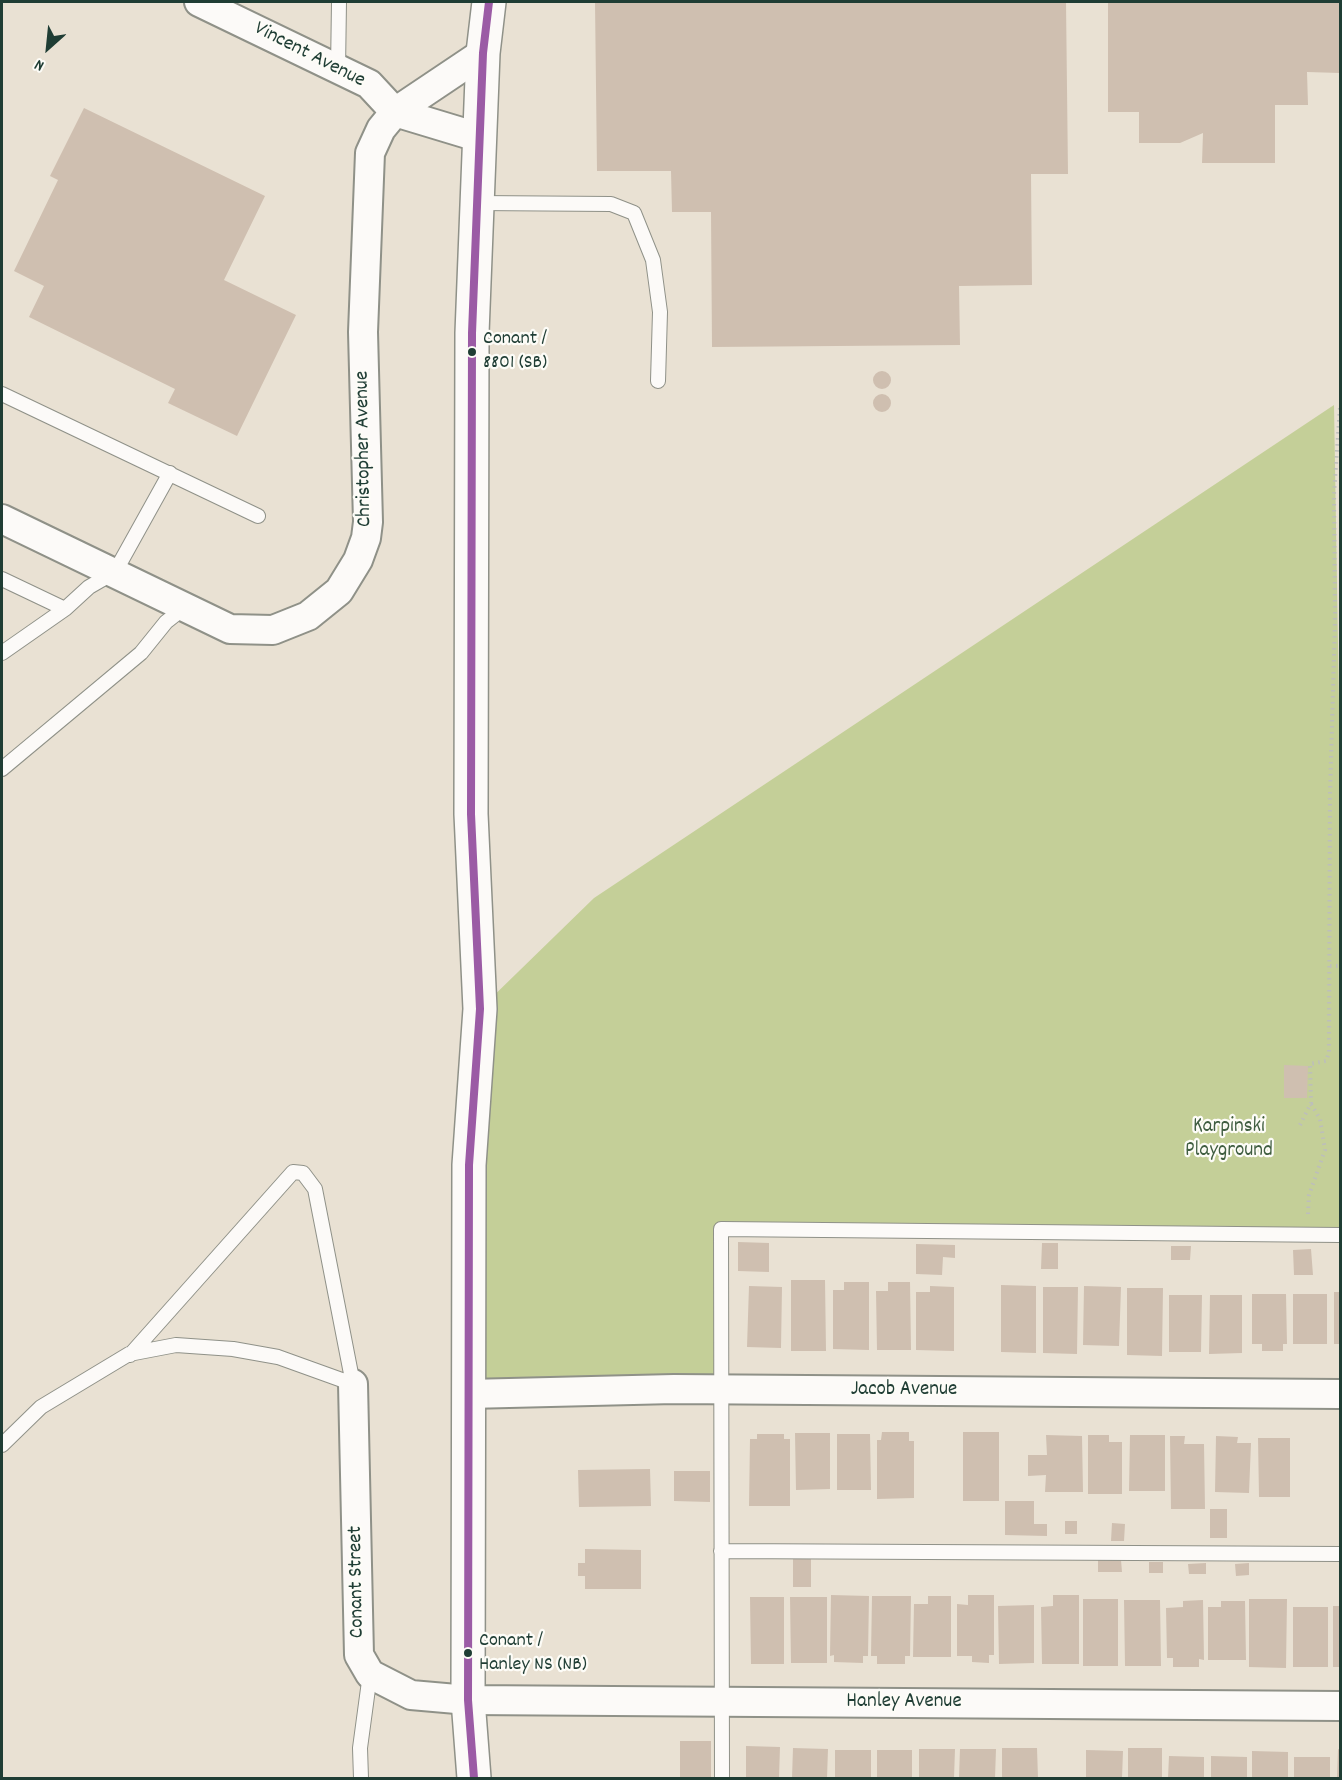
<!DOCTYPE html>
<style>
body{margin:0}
#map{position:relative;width:1342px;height:1780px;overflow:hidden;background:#e9e1d3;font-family:Dekko,sans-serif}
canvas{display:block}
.frame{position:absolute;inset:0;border:3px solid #1f3d34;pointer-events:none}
.north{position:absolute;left:18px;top:18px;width:60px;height:60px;-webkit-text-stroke:4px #fdfcf7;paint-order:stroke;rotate:207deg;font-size:16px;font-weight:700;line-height:24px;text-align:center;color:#1f3d34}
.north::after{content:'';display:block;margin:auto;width:21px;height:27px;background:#1f3d34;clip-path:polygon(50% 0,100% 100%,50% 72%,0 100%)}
</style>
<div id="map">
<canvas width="1342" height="1780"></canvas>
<div class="frame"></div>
<div class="north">N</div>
</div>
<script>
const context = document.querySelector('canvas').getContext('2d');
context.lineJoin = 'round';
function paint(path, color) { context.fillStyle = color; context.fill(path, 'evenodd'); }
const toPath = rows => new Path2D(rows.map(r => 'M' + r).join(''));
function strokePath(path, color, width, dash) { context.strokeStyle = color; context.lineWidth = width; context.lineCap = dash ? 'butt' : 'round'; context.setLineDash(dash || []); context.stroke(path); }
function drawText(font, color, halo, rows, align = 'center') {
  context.font = font + ' Dekko,sans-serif'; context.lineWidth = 4.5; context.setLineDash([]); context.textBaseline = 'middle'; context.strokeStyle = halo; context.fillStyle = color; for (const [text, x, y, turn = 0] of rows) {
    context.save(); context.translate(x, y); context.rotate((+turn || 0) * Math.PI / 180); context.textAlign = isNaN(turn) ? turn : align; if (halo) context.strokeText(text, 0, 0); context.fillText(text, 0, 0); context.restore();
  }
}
paint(toPath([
 [1334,405,1340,764,1340,1235,722,1229,720,1389,468,1394,480,1009,594,898]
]), '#c4cf98');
paint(toPath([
 [595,2,1066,2,1068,174,1031,174,1032,285,959,286,960,345,712,347,711,212,672,212,671,171,597,171],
 [1108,2,1340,2,1340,73,1307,72,1308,105,1275,105,1275,163,1202,163,1203,133,1180,143,1139,143,1139,112,1108,112],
 [84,108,265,196,224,280,296,315,237,436,168,403,175,389,29,317,44,286,14,271,58,180,50,176],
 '873 380a9 9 0 1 1 18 0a9 9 0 1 1-18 0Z',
 '873 403a9 9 0 1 1 18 0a9 9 0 1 1-18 0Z',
 [1284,1065,1308,1066,1307,1098,1284,1098],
 [738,1242,769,1243,769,1272,738,1271],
 [1042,1243,1058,1243,1058,1269,1041,1269],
 [916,1244,955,1245,955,1258,943,1257,942,1275,916,1274],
 [1171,1246,1191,1246,1190,1260,1171,1260],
 [1311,1249,1313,1275,1294,1275,1293,1250],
 [791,1280,825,1280,826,1351,791,1351],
 [844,1282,869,1282,869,1350,833,1349,833,1290,844,1290],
 [888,1282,910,1282,911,1350,877,1350,876,1291,888,1291],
 [1001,1285,1036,1286,1036,1353,1001,1352],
 [749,1286,782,1287,781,1348,747,1347],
 [930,1286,954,1287,954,1351,916,1350,916,1292,930,1292],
 [1084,1286,1121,1287,1119,1346,1083,1345],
 [1043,1287,1078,1287,1077,1354,1043,1353],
 [1127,1288,1163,1288,1162,1356,1127,1355],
 [1334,1292,1340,1292,1340,1344,1334,1344],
 [1252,1294,1286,1294,1287,1344,1283,1344,1283,1351,1262,1351,1262,1344,1252,1344],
 [1293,1294,1327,1294,1327,1344,1293,1344],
 [1169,1295,1202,1295,1201,1352,1169,1352],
 [1210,1295,1242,1295,1242,1353,1209,1354],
 [882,1432,909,1432,909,1441,914,1441,914,1498,877,1499,877,1440,881,1440],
 [963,1432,999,1432,999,1501,963,1501],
 [795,1433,830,1433,830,1489,796,1490],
 [757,1434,784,1434,784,1439,790,1439,790,1506,749,1506,750,1439,757,1439],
 [837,1434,870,1434,871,1490,837,1490],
 [1046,1435,1082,1436,1083,1492,1045,1492,1046,1475,1028,1476,1028,1455,1047,1455],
 [1088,1435,1109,1435,1109,1442,1122,1442,1122,1494,1088,1494],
 [1130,1435,1165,1435,1165,1491,1129,1491],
 [1170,1436,1185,1436,1184,1444,1204,1444,1205,1509,1171,1509],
 [1216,1436,1238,1437,1237,1443,1251,1443,1249,1493,1215,1492],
 [1258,1438,1290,1438,1290,1497,1259,1497],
 [650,1469,651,1506,579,1507,578,1470],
 [674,1471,710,1471,710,1502,674,1501],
 [1005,1501,1034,1501,1034,1524,1047,1524,1047,1536,1005,1535],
 [1210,1509,1227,1509,1227,1538,1210,1538],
 [1065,1521,1077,1521,1077,1534,1065,1534],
 [1112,1523,1125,1524,1124,1541,1111,1541],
 [585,1549,641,1550,641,1589,585,1589,585,1576,578,1576,578,1563,585,1563],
 [793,1559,811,1559,811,1587,793,1587],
 [1098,1560,1121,1560,1122,1572,1098,1572],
 [1149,1562,1163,1562,1163,1573,1149,1573],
 [1206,1563,1206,1574,1189,1574,1188,1564],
 [1249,1563,1249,1575,1236,1576,1235,1564],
 [831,1595,869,1596,868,1656,863,1656,863,1663,834,1662,834,1655,830,1656],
 [968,1595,994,1595,994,1655,989,1655,989,1663,972,1662,972,1656,957,1656,957,1604,968,1605],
 [1053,1595,1079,1595,1079,1664,1042,1664,1041,1607,1053,1606],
 [872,1596,911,1596,910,1656,905,1656,905,1664,877,1664,877,1656,871,1656],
 [928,1596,951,1596,951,1657,913,1657,914,1604,928,1604],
 [750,1597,784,1597,784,1664,751,1664],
 [790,1597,827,1597,827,1663,791,1663],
 [1083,1599,1118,1599,1118,1666,1083,1666],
 [1249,1599,1287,1599,1286,1668,1249,1667],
 [1124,1600,1160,1600,1161,1666,1125,1666],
 [1203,1600,1204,1660,1199,1659,1199,1667,1173,1667,1173,1658,1167,1658,1166,1608,1183,1607,1183,1601],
 [1221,1601,1245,1601,1246,1660,1208,1660,1208,1607,1221,1607],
 [1034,1605,1034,1663,999,1664,998,1606],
 [1333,1606,1340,1606,1340,1667,1333,1667],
 [1293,1607,1328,1607,1328,1667,1293,1667],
 [680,1741,711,1741,711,1778,680,1778],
 [746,1746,780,1747,779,1778,746,1778],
 [793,1748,828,1749,827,1778,792,1778],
 [1002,1748,1037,1748,1038,1778,1002,1778],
 [1128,1748,1162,1748,1162,1778,1128,1778],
 [919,1749,955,1749,954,1778,919,1778],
 [960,1749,996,1749,995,1778,959,1778],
 [1338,1749,1340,1750,1340,1778,1337,1778],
 [835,1750,871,1750,871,1778,835,1778],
 [877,1750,912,1750,912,1778,877,1778],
 [1086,1750,1123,1751,1122,1778,1086,1778],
 [1252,1751,1288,1752,1288,1778,1252,1778],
 [1169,1756,1204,1757,1204,1778,1168,1778],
 [1211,1756,1247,1757,1247,1778,1211,1778],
 [1294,1757,1330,1757,1330,1778,1294,1778]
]), '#cfbfb0');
const service = toPath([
 [338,69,339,2],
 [477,203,611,204,634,213,653,260,660,312,658,381],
 [2,394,258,516],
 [2,579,65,609],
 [2,653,65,609,89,587,115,572,170,473],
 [2,769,141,653,166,622,185,607],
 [130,1355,293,1172,303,1173,315,1189,353,1384],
 [2,1445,41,1407,129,1354,176,1345,233,1349,278,1357,353,1384],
 [721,1551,1340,1554],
 [361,1778,360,1748,370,1674],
 [722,1778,721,1229,1340,1235]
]);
const minor = toPath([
 [199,2,369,84,395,112,481,138],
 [2,519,230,629,273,630,308,616,339,591,358,560,366,538,368,522,363,332,370,153,381,129,395,112,483,53],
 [353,1384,359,1655,370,1674,411,1695,468,1700,1340,1706],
 [468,1394,674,1389,1340,1394]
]);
const secondary = toPath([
 [474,1778,468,1700,469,1165,480,1009,471,814,472,333,483,53,489,2]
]);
strokePath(service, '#8f9188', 16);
strokePath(minor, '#8f9188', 32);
strokePath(secondary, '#8f9188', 36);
strokePath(toPath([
 [1330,966,1340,966],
 [1300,1125,1311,1103,1310,1064,1326,1061,1329,1053,1330,795,1335,620,1334,494,1340,407],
 [1308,1214,1309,1195,1325,1150,1320,1119,1311,1104]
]), '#bdbebb', 4, [1.5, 4.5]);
strokePath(service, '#fcfaf8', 14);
strokePath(minor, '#fcfaf8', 28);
strokePath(secondary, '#fcfaf8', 33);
strokePath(toPath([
 [474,1778,468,1700,469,1165,480,1009,471,814,472,333,483,53,489,2]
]), '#9b5ba5', 8);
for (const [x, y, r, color] of [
 [472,352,5,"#1f3d34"],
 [468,1653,5,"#1f3d34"]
]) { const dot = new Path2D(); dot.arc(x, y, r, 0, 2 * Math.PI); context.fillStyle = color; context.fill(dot); strokePath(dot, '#fdfcf7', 2); }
drawText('20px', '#1f3d34', '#fdfcf7', [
 ["Conant /",483,340],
 ["8801 (SB)",483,364],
 ["Conant /",479,1642],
 ["Hanley NS (NB)",479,1666]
], 'left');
drawText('21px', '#1f3d34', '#fdfcf7', [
 ["Vincent Avenue",309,56,27],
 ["Christopher Avenue",365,449,-91],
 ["Jacob Avenue",904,1391],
 ["Conant Street",358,1582,-91],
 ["Hanley Avenue",904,1703]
]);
drawText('21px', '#405e41', '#fdfcf7', [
 ["Karpinski",1229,1128],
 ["Playground",1229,1152]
]);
</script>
